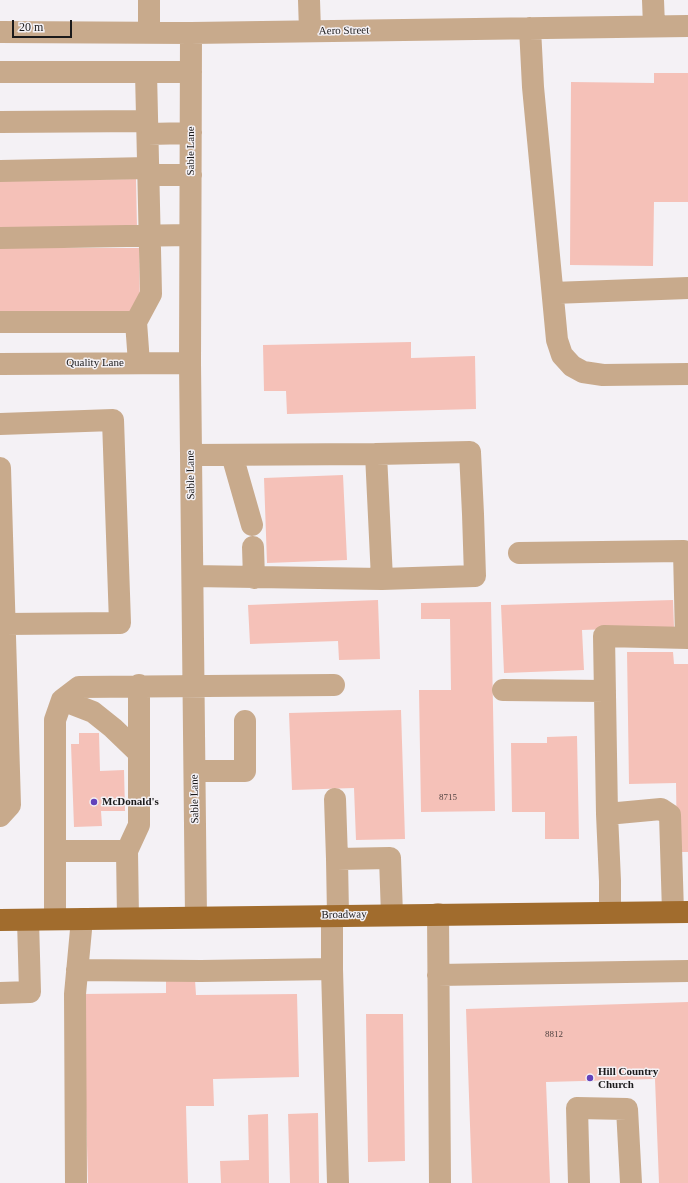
<!DOCTYPE html>
<style>
body{margin:0}
#map{position:relative;width:688px;height:1183px;overflow:hidden;background:#f4f1f5;font-family:"Times New Roman",serif}
canvas{display:block}
.scale{position:absolute;left:12px;top:20px;width:60px;height:18px;box-sizing:border-box;border:2px solid #1b1a1b;border-top:0;padding-left:5px;font-size:12px;line-height:14px;white-space:nowrap;color:#1b1a1b;-webkit-text-stroke:3px #f4f1f5;paint-order:stroke}
</style>
<div id="map">
<canvas width="688" height="1183"></canvas>
<div class="scale">20 m</div>
</div>
<script>
const context = document.querySelector('canvas').getContext('2d');
context.lineJoin = 'round';
function paint(path, color) { context.fillStyle = color; context.fill(path, 'evenodd'); }
const toPath = rows => new Path2D(rows.map(r => 'M' + r).join(''));
function strokePath(path, color, width, dash) { context.strokeStyle = color; context.lineWidth = width; context.lineCap = dash ? 'butt' : 'round'; context.setLineDash(dash || []); context.stroke(path); }
function drawText(font, color, halo, rows, align = 'center') {
  context.font = font + ' "Times New Roman",serif'; context.lineWidth = 3; context.setLineDash([]); context.textBaseline = 'middle'; context.strokeStyle = halo; context.fillStyle = color; for (const [text, x, y, turn = 0] of rows) {
    context.save(); context.translate(x, y); context.rotate((+turn || 0) * Math.PI / 180); context.textAlign = isNaN(turn) ? turn : align; if (halo) context.strokeText(text, 0, 0); context.fillText(text, 0, 0); context.restore();
  }
}
paint(toPath([
 [654,73,688,73,688,202,654,202,653,266,570,265,571,82,654,83],
 [136,179,137,228,0,230,0,181],
 [0,248,139,248,140,313,0,313],
 [411,342,411,358,475,356,476,409,287,414,286,391,264,391,263,345],
 [343,475,347,560,267,563,264,478],
 [378,600,380,659,339,660,338,641,250,644,248,605],
 [673,600,674,627,582,630,584,670,504,673,501,605],
 [491,602,495,811,421,812,419,690,451,690,450,619,421,619,421,603],
 [627,652,673,652,674,664,688,664,688,852,677,852,676,783,629,784],
 [401,710,405,839,356,840,354,788,292,790,289,713],
 [79,733,99,733,100,771,124,770,125,811,101,811,102,826,74,827,71,744,79,744],
 [577,736,579,839,545,839,545,812,512,812,511,743,547,743,547,737],
 [195,980,196,995,297,994,299,1077,213,1079,214,1106,186,1106,188,1183,88,1183,83,994,166,993,166,981],
 [688,1002,688,1183,659,1183,655,1079,546,1082,550,1183,472,1183,466,1009],
 [366,1014,403,1014,405,1161,368,1162],
 [318,1113,319,1183,290,1183,288,1114],
 [268,1114,269,1183,221,1183,220,1161,249,1160,248,1115]
]), '#f5c1b8');
strokePath(toPath([
 [149,0,149,33],
 [309,0,310,31],
 [653,0,654,26],
 [530,28,533,87,557,340,562,355,572,366,583,372,603,375,688,374],
 [0,32,191,33,688,26],
 [191,33,190,363,196,917],
 [0,72,146,72,151,294,136,322],
 [146,72,191,72],
 [0,122,147,121],
 [148,134,191,133],
 [0,171,149,168],
 [149,175,191,175],
 [0,238,190,235],
 [553,293,688,288],
 [0,322,136,322,139,363],
 [0,364,190,363],
 [0,424,113,420,120,623,5,624],
 [376,454,470,452,473,514,475,576,382,579],
 [191,455,376,454,382,579,193,576],
 [232,455,252,525],
 [0,468,10,805,0,816],
 [253,547,254,578],
 [519,553,684,551,686,638],
 [503,690,605,691],
 [62,700,93,712,113,728,139,753],
 [195,771,245,771,245,721],
 [335,799,337,859],
 [607,814,604,636,688,638],
 [55,851,127,851],
 [610,912,610,881,607,814,661,809,670,815,673,912],
 [438,914,440,1183],
 [338,915,337,859,390,858,392,915],
 [128,918,127,851,139,825,139,685],
 [55,919,55,720,62,700,79,687,334,685],
 [332,969,338,1183],
 [77,970,201,971,332,969,332,915],
 [438,975,688,971],
 [0,993,30,992,28,920],
 [76,1183,75,994,82,919],
 [579,1183,577,1108,627,1109,631,1183]
]), '#c8aa8c', 22);
strokePath(toPath([
 [0,920,688,912]
]), '#a16c2d', 22);
for (const [x, y, r, color] of [
 [94,802,4,"#6243bb"],
 [590,1078,4,"#6243bb"]
]) { const dot = new Path2D(); dot.arc(x, y, r, 0, 2 * Math.PI); context.fillStyle = color; context.fill(dot); strokePath(dot, '#f4f1f5', 1.5); }
drawText('9px', '#524442', null, [
 ["8715",448,798],
 ["8812",554,1035]
]);
drawText('11px', '#1b1a1b', '#f4f1f5', [
 ["Aero Street",344,31,-1],
 ["Sable Lane",191,151,-90],
 ["Quality Lane",95,363],
 ["Sable Lane",191,475,-91],
 ["Sable Lane",195,799,-91],
 ["Broadway",344,915,-1]
]);
drawText('bold 11px', '#1b1a1b', '#f4f1f5', [
 ["McDonald's",102,802],
 ["Hill Country",598,1072],
 ["Church",598,1085]
], 'left');
</script>
